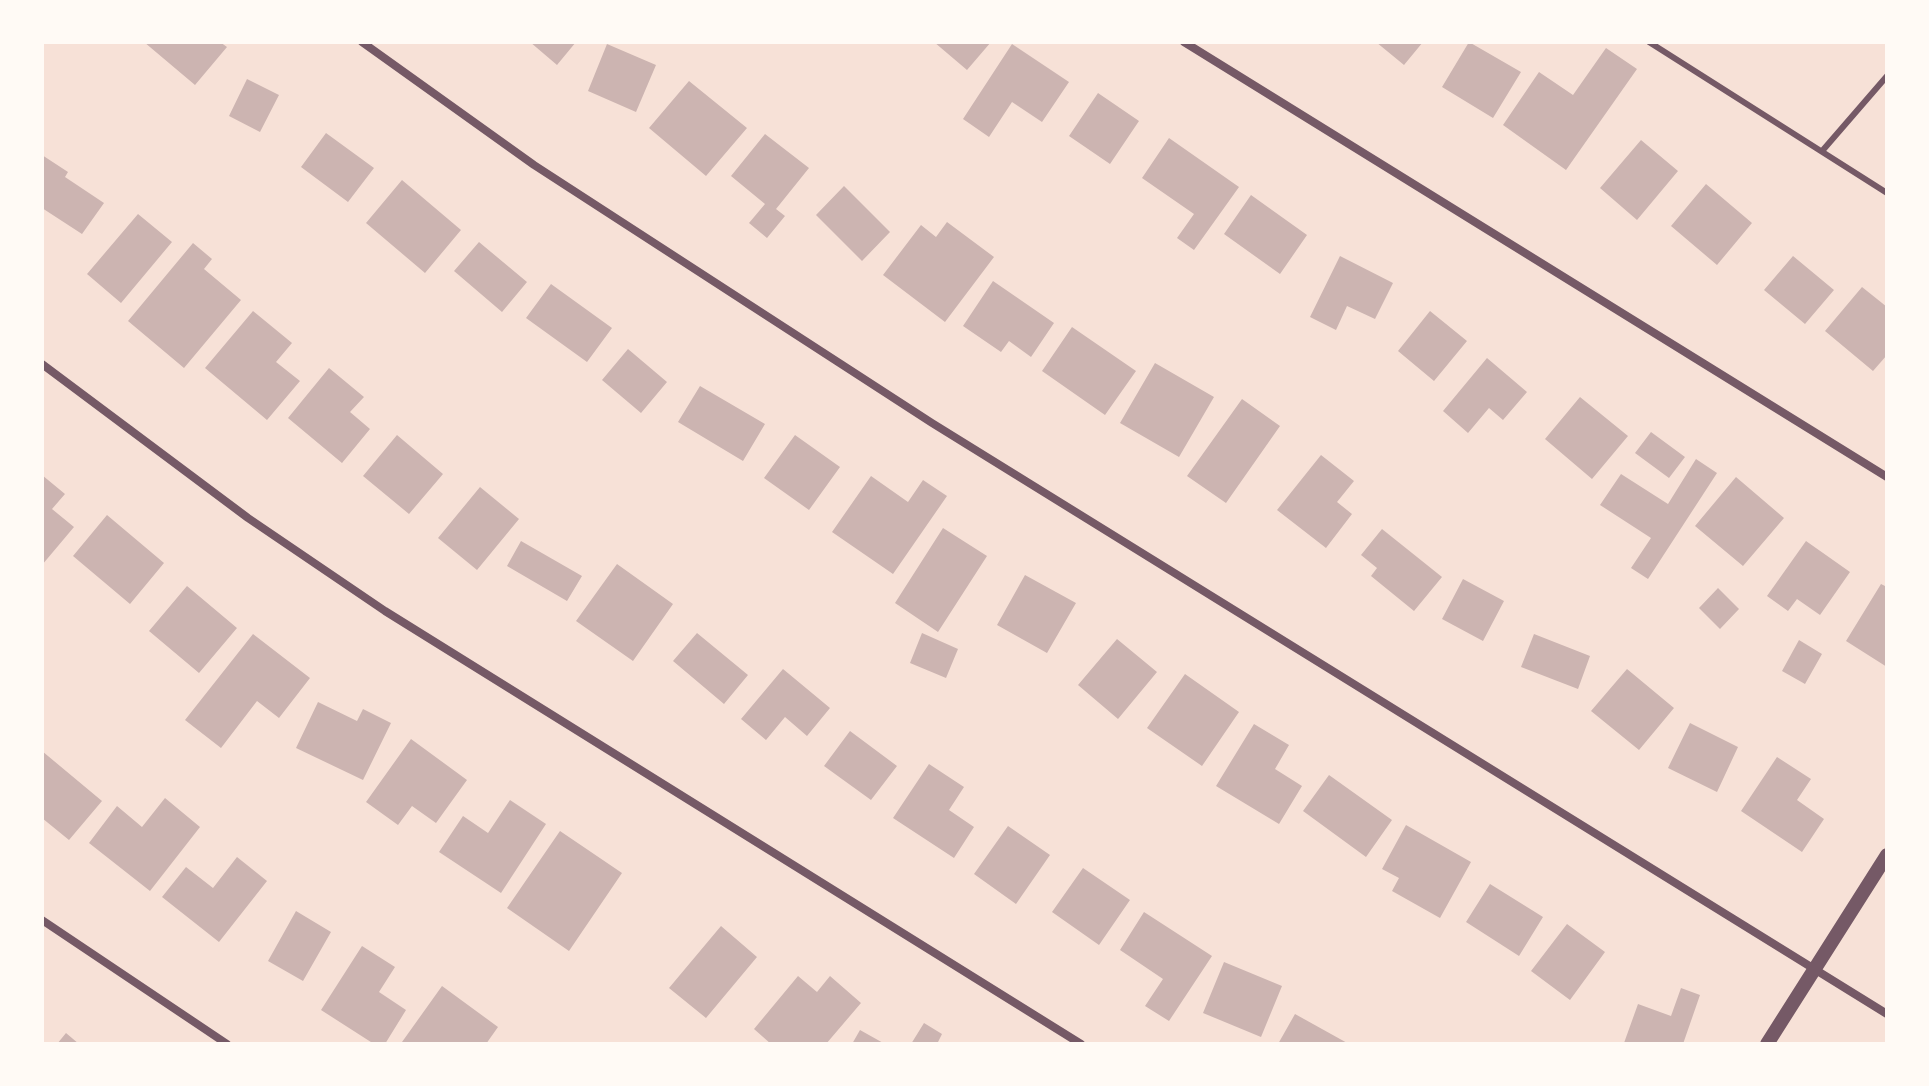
<!DOCTYPE html>
<style>
body{margin:0}
#map{position:relative;width:1929px;height:1086px;overflow:hidden;background:#f7e1d7;font-family:"Varela Round",sans-serif}
canvas{display:block}
.frame{position:absolute;inset:0;border:44px solid #fffaf5;pointer-events:none}
</style>
<div id="map">
<canvas width="1929" height="1086"></canvas>
<div class="frame"></div>
</div>
<script>
const context = document.querySelector('canvas').getContext('2d');
context.lineJoin = 'round';
function paint(path, color) { context.fillStyle = color; context.fill(path, 'evenodd'); }
const toPath = rows => new Path2D(rows.map(r => 'M' + r).join(''));
function strokePath(path, color, width, dash) { context.strokeStyle = color; context.lineWidth = width; context.lineCap = dash ? 'butt' : 'round'; context.setLineDash(dash || []); context.stroke(path); }
paint(toPath([
 [144,42,220,42,227,47,195,85],
 [530,42,576,42,557,65],
 [934,42,991,42,967,70],
 [1376,42,1423,42,1404,65],
 [1469,42,1521,72,1493,118,1442,87],
 [607,44,656,65,636,112,588,91],
 [1012,44,1069,82,1042,122,1012,102,989,137,963,119],
 [1606,48,1637,69,1566,170,1503,125,1539,72,1573,95],
 [247,79,279,95,260,132,229,116],
 [689,81,747,128,706,176,649,128],
 [1098,93,1139,121,1110,164,1069,136],
 [326,133,374,168,348,202,301,167],
 [765,134,809,168,776,209,785,216,767,238,749,223,765,204,731,176],
 [1169,138,1239,187,1194,250,1177,238,1194,214,1142,178],
 [1641,140,1678,171,1637,220,1600,188],
 [42,155,68,172,65,177,104,203,82,234,42,208],
 [402,180,461,230,425,273,366,223],
 [1706,184,1752,223,1717,265,1671,226],
 [844,186,890,232,862,261,816,215],
 [1251,195,1307,235,1280,274,1224,234],
 [138,214,172,242,121,303,87,274],
 [947,222,994,257,945,322,883,275,921,225,936,237],
 [479,242,527,282,502,312,454,271],
 [193,243,212,259,204,269,241,300,184,368,128,321],
 [1340,256,1393,283,1375,319,1347,306,1336,330,1310,317],
 [1793,256,1834,290,1805,324,1764,290],
 [993,281,1054,323,1031,357,1009,341,1001,352,963,326],
 [551,284,612,328,587,362,526,318],
 [1862,287,1887,307,1887,355,1873,371,1825,331],
 [253,311,292,343,276,362,300,381,267,420,205,368],
 [1430,311,1467,341,1434,381,1398,351],
 [1072,327,1136,371,1105,415,1042,371],
 [628,349,667,382,641,413,602,380],
 [1487,358,1527,392,1503,420,1489,408,1468,433,1443,411],
 [1155,363,1214,397,1179,457,1120,423],
 [329,368,364,397,350,412,370,429,342,463,288,418],
 [700,386,765,424,743,461,678,422],
 [1580,397,1628,436,1592,479,1545,439],
 [1242,399,1280,426,1226,503,1187,476],
 [1651,432,1685,457,1669,478,1635,453],
 [397,435,443,474,409,514,363,476],
 [795,435,840,467,809,510,764,478],
 [1321,455,1354,481,1337,502,1352,514,1326,548,1277,510],
 [1696,459,1717,473,1648,579,1631,568,1651,538,1600,505,1621,474,1668,504],
 [42,475,65,494,52,509,74,527,42,565],
 [871,476,908,502,923,480,947,496,893,574,832,532],
 [1736,477,1784,518,1743,566,1695,526],
 [480,487,519,519,477,570,438,538],
 [107,515,164,563,130,604,73,556],
 [943,528,987,556,938,632,895,603],
 [1382,529,1442,577,1414,611,1371,576,1377,568,1361,555],
 [521,541,582,576,567,601,507,566],
 [1806,541,1850,572,1820,615,1797,599,1788,611,1767,596],
 [617,564,673,604,633,661,576,621],
 [1025,575,1076,603,1047,653,997,625],
 [1463,579,1504,601,1483,641,1442,619],
 [1881,584,1887,587,1887,667,1846,641],
 [187,586,237,628,199,673,149,631],
 [1718,588,1739,609,1720,629,1699,608],
 [697,633,748,675,724,704,673,661],
 [922,633,958,649,946,678,910,663],
 [253,634,310,678,279,718,257,701,221,748,185,720],
 [1534,634,1590,656,1578,689,1521,667],
 [1117,639,1157,672,1118,719,1078,685],
 [1799,640,1822,654,1805,684,1782,671],
 [783,669,830,708,807,736,785,717,766,740,741,719],
 [1627,669,1674,708,1639,750,1591,711],
 [1185,674,1239,712,1202,766,1147,728],
 [318,702,357,721,363,709,391,723,363,780,296,748],
 [1690,723,1738,747,1717,792,1668,768],
 [1254,724,1289,745,1275,769,1302,786,1279,824,1216,786],
 [850,731,897,766,871,800,824,766],
 [411,739,467,780,436,823,412,806,398,825,366,802],
 [42,751,102,801,69,840,42,818],
 [1777,757,1811,779,1797,800,1824,819,1802,852,1741,811],
 [929,764,964,787,949,810,974,827,954,858,893,818],
 [1329,775,1392,820,1366,857,1303,811],
 [165,798,200,827,150,891,89,843,117,806,142,827],
 [510,800,546,824,501,893,439,852,463,816,488,833],
 [1406,825,1471,862,1440,918,1392,891,1399,878,1382,869],
 [1008,826,1050,855,1016,904,974,874],
 [560,831,622,873,569,951,507,908],
 [237,857,267,881,219,942,162,897,186,867,213,888],
 [1083,868,1130,900,1099,945,1052,912],
 [1490,884,1543,917,1519,956,1466,922],
 [296,911,331,932,303,981,268,961],
 [1144,912,1212,956,1169,1021,1145,1006,1163,979,1120,950],
 [1567,924,1605,952,1570,1000,1531,971],
 [721,926,757,957,706,1018,669,988],
 [362,946,395,967,379,992,406,1010,385,1044,374,1044,321,1010],
 [1224,962,1282,986,1261,1037,1203,1013],
 [798,976,817,992,830,976,861,1003,826,1044,771,1044,754,1029],
 [442,986,498,1027,486,1044,402,1042],
 [1681,988,1700,995,1683,1044,1624,1043,1638,1004,1671,1016],
 [1295,1014,1349,1044,1278,1044],
 [924,1023,942,1034,937,1044,911,1044],
 [860,1030,885,1044,852,1044],
 [66,1033,79,1044,57,1044]
]), '#ccb4b1');
strokePath(toPath([
 [1649,42,1887,193],
 [1823,150,1887,76]
]), '#755966', 6);
strokePath(toPath([
 [362,42,534,165,932,423,1887,1014],
 [1184,42,1887,477],
 [42,364,248,518,385,611,1081,1044],
 [42,920,227,1044]
]), '#755966', 8);
strokePath(toPath([
 [1767,1044,1887,855]
]), '#755966', 14);
</script>
